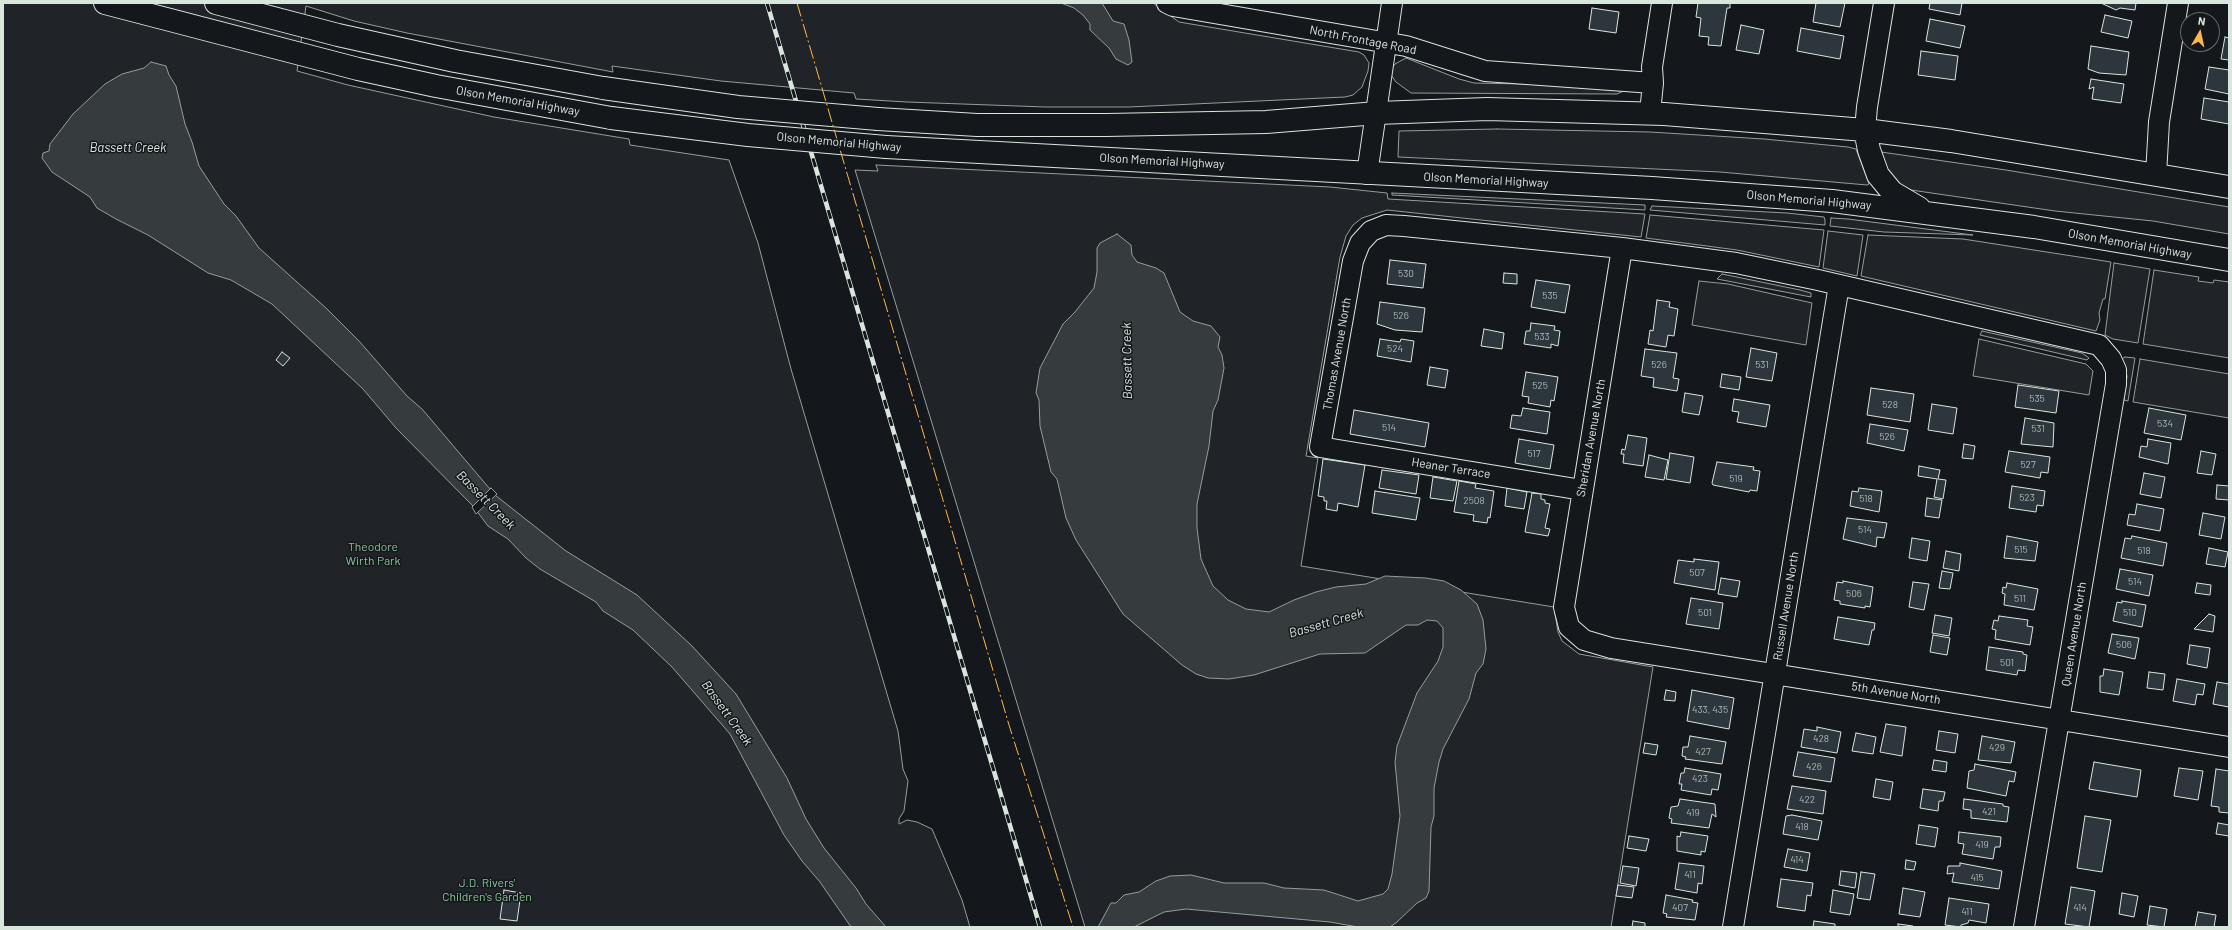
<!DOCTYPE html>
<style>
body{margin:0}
#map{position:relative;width:2232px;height:930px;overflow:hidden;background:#14181c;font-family:Barlow,sans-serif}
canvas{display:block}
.frame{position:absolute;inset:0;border:4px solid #d8e6dc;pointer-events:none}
.north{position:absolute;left:2180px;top:12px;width:40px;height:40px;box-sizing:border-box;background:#14181c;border:1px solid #626a69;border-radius:50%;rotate:9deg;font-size:11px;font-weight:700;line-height:16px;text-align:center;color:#d8e6dc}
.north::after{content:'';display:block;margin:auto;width:14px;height:18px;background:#ffb74d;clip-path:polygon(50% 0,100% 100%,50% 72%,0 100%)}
</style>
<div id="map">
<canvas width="2232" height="930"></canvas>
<div class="frame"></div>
<div class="north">N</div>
</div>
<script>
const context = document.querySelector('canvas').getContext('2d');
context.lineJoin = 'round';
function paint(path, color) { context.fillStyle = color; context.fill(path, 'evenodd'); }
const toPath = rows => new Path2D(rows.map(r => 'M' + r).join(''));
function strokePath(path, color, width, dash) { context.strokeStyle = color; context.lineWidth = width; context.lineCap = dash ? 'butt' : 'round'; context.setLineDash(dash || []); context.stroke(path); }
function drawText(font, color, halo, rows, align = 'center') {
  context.font = font + ' Barlow,sans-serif'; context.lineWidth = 3; context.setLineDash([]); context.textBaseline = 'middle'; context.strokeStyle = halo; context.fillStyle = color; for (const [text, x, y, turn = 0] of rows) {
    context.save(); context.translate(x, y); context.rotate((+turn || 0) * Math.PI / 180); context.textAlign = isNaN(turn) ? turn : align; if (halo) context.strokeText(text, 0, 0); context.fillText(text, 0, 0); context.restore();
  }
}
const green = toPath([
 [3,3,1153,3,1179,22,1359,52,1364,55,1369,63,1368,71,1362,87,1353,95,1345,97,1129,107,1045,107,907,102,856,99,854,93,721,81,612,66,613,72,592,68,407,33,354,21,306,6,297,71,348,85,494,117,629,139,630,145,729,160,758,243,791,369,898,731,903,769,908,781,904,811,899,819,899,824,907,820,917,822,932,829,962,900,970,927,3,927,3,3],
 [1406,58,1459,79,1474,83,1625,86,1628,89,1617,94,1411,93,1396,82,1391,75,1391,69,1395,64,1406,58],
 [1497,129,1650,132,1764,139,1848,147,1856,149,1869,184,1867,185,1720,172,1398,157,1399,131,1497,129],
 [1881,152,2006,170,2229,207,2229,234,2153,221,2055,211,1911,190,1901,185,1887,173,1881,152],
 [876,165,1330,187,1387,193,1388,199,1645,214,1641,237,1387,210,1362,218,1353,225,1346,236,1340,257,1306,456,1318,458,1301,566,1554,607,1558,632,1562,641,1579,654,1653,667,1611,927,1085,927,855,170,878,171,876,165],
 [1392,193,1645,205,1645,210,1392,195,1392,193],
 [1652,206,1787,213,1824,217,1825,220,1825,225,1650,210,1652,206],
 [1650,215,1824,230,1819,267,1737,250,1646,238,1650,215],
 [1831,218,1848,219,1973,235,1884,232,1830,226,1831,218],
 [1828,231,1863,235,1857,276,1823,268,1828,231],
 [1868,235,1963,239,2111,262,2105,299,2103,299,2099,313,2100,320,2096,331,1861,276,1868,235],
 [2114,263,2150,269,2138,343,2113,339,2105,335,2114,263],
 [2154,270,2199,277,2198,281,2213,283,2214,280,2229,282,2229,358,2143,344,2154,270],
 [1722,274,1800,290,1811,293,1811,297,1717,279,1722,274],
 [1699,281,1728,284,1812,303,1806,345,1692,325,1699,281],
 [1982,331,2082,353,2089,358,2087,360,1980,335,1982,331],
 [1979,339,2086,364,2093,371,2089,395,1973,376,1979,339],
 [2125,357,2135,358,2128,401,2124,400,2127,376,2122,359,2125,357],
 [2140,359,2229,374,2229,418,2133,402,2140,359]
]);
paint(green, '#202428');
strokePath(green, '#939e99', 1);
const water = toPath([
 [1061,3,1102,3,1113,21,1124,24,1129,40,1132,62,1128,65,1116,59,1109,48,1090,30,1090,24,1083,15,1074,8,1061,3],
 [151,62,166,66,169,75,176,86,185,124,192,142,199,166,224,204,236,216,259,248,326,308,359,341,407,396,422,409,495,495,566,551,637,595,692,646,736,694,787,778,806,819,824,848,856,888,866,904,886,927,851,927,820,882,802,861,784,835,730,734,672,667,633,630,603,611,596,602,540,569,526,558,508,539,488,526,473,506,396,428,363,389,272,304,231,280,208,273,148,235,116,219,97,208,90,197,52,172,42,158,43,153,49,151,50,144,73,114,105,84,122,74,144,68,151,62],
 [1117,234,1131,245,1132,255,1137,262,1156,268,1164,273,1180,312,1193,321,1211,326,1220,337,1218,347,1222,355,1224,368,1218,400,1213,411,1209,446,1197,504,1197,528,1201,559,1213,586,1228,600,1246,609,1269,612,1294,600,1316,592,1336,587,1366,584,1385,576,1426,578,1444,581,1461,590,1477,604,1483,620,1486,649,1483,664,1476,673,1469,699,1443,749,1439,762,1434,788,1434,816,1431,827,1429,891,1426,898,1417,903,1397,922,1390,927,1358,927,1330,922,1186,909,1164,912,1134,927,1098,927,1111,903,1116,903,1124,895,1139,892,1156,881,1170,876,1191,875,1224,883,1264,883,1284,888,1324,890,1358,901,1383,894,1388,889,1392,874,1400,816,1395,762,1397,746,1417,693,1438,661,1443,647,1443,628,1437,621,1427,620,1418,625,1406,625,1365,653,1320,654,1254,675,1229,679,1208,678,1196,674,1182,665,1123,614,1076,540,1066,518,1057,479,1051,472,1040,426,1039,400,1036,393,1040,368,1063,324,1075,312,1094,288,1097,272,1097,248,1100,243,1117,234]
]);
paint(water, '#363b3e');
strokePath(water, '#939e99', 1);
const pier = toPath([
 [491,488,497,494,476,514,472,507,491,488]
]);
paint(pier, '#14181c');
strokePath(pier, '#939e99', 1);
const building = toPath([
 [1698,3,1730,3,1730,8,1727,8,1721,46,1708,45,1709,37,1699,36,1701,18,1696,17,1698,3],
 [1816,3,1845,3,1840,27,1813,22,1816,3],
 [1930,3,1962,3,1960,15,1929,9,1930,3],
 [2101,3,2136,3,2135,10,2120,8,2116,10,2101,3],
 [1592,8,1619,12,1616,33,1589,29,1592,8],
 [2105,15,2132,21,2128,38,2101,32,2105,15],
 [1930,19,1965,26,1960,48,1926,41,1930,19],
 [1741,25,1764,30,1759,54,1736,50,1741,25],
 [1801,28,1844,36,1840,59,1797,51,1801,28],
 [2225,37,2229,38,2229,60,2221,59,2225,37],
 [2091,46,2129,52,2126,75,2099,73,2088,69,2091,46],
 [1921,51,1958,56,1955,80,1918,75,1921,51],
 [2209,67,2229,70,2229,94,2205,89,2209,67],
 [2091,79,2124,84,2121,103,2092,99,2094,87,2089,89,2091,79],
 [2204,98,2229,102,2229,124,2201,119,2204,98],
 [1390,260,1426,264,1423,288,1387,284,1390,260],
 [1504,273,1517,274,1517,284,1503,283,1504,273],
 [1536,280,1570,285,1565,313,1531,307,1536,280],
 [1657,300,1670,302,1669,307,1678,309,1674,336,1668,335,1666,347,1648,344,1650,330,1653,331,1657,300],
 [1380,302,1425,308,1422,332,1395,330,1377,324,1380,302],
 [1531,323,1555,326,1554,330,1560,331,1558,346,1551,344,1551,348,1524,344,1526,331,1530,331,1531,323],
 [1484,329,1504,333,1502,349,1481,346,1484,329],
 [1380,339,1400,342,1401,339,1414,341,1411,362,1377,356,1380,339],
 [1751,348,1777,353,1772,381,1746,377,1751,348],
 [1645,349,1677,353,1673,378,1679,379,1677,391,1653,387,1654,378,1641,376,1645,349],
 [282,352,290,358,283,366,276,360,282,352],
 [1430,367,1448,370,1445,388,1427,385,1430,367],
 [1526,372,1558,377,1554,401,1551,400,1550,407,1528,403,1529,397,1522,396,1526,372],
 [1722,374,1741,377,1739,390,1720,387,1722,374],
 [2018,385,2059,391,2056,413,2015,407,2018,385],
 [1871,388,1914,394,1910,422,1867,415,1871,388],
 [1685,393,1703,396,1699,415,1682,412,1685,393],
 [1734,399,1770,405,1766,427,1737,422,1739,412,1732,411,1734,399],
 [1932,404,1957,408,1953,434,1928,430,1932,404],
 [1523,408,1550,412,1547,434,1510,428,1512,415,1521,416,1523,408],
 [2149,408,2186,415,2181,440,2144,433,2149,408],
 [1354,410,1429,423,1425,447,1350,434,1354,410],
 [2025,418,2054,423,2053,447,2021,444,2025,418],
 [1870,424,1908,430,1904,451,1867,443,1870,424],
 [1628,435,1647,438,1643,466,1623,463,1624,454,1621,454,1622,449,1625,450,1628,435],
 [1519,439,1554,445,1550,469,1515,463,1519,439],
 [2148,439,2171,443,2168,464,2139,457,2141,446,2147,447,2148,439],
 [1964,444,1975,446,1973,459,1962,458,1964,444],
 [2009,451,2050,457,2048,473,2041,472,2040,478,2005,472,2009,451],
 [2201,451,2216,454,2212,475,2197,473,2201,451],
 [1670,453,1694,457,1690,483,1666,479,1670,453],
 [1649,455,1668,460,1664,480,1645,477,1649,455],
 [1323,459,1365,465,1358,507,1338,503,1337,511,1326,509,1327,501,1324,501,1324,497,1318,496,1323,459],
 [1717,462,1754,467,1753,470,1760,471,1757,491,1750,490,1749,492,1713,485,1712,483,1717,462],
 [1919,466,1940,470,1938,479,1946,480,1943,499,1934,497,1937,479,1918,476,1919,466],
 [1382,470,1419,475,1416,494,1379,488,1382,470],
 [2144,473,2165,477,2161,498,2140,494,2144,473],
 [1433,477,1457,481,1453,501,1430,498,1433,477],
 [1459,481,1476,484,1475,488,1494,491,1490,518,1488,517,1487,523,1473,521,1474,515,1454,512,1459,481],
 [2217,485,2229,486,2229,500,2216,499,2217,485],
 [2012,486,2045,491,2043,506,2037,505,2036,512,2009,508,2012,486],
 [1507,488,1527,492,1524,509,1505,506,1507,488],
 [1859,488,1882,491,1879,512,1850,506,1852,491,1858,492,1859,488],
 [1375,491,1420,498,1416,520,1372,513,1375,491],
 [1532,493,1541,494,1541,499,1545,500,1545,503,1550,504,1545,528,1550,529,1548,536,1525,532,1532,493],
 [1927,498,1942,500,1939,518,1925,516,1927,498],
 [2137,504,2164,509,2160,531,2127,525,2129,514,2135,515,2137,504],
 [2203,513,2225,517,2221,539,2199,535,2203,513],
 [1847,518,1887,523,1884,538,1877,537,1876,547,1843,539,1847,518],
 [2007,536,2038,542,2035,561,2004,558,2007,536],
 [2132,536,2167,543,2163,566,2121,558,2125,538,2131,539,2132,536],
 [1912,538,1930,541,1927,561,1909,558,1912,538],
 [2209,548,2228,552,2225,567,2206,564,2209,548],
 [1946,551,1961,554,1959,571,1943,568,1946,551],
 [1694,559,1719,562,1715,590,1674,583,1678,560,1694,562,1694,559],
 [2120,569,2153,575,2149,596,2116,589,2120,569],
 [1942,571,1953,573,1950,589,1939,588,1942,571],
 [1721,578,1740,581,1737,597,1718,594,1721,578],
 [1843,581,1873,587,1870,607,1865,606,1865,608,1840,604,1840,601,1834,600,1837,582,1843,583,1843,581],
 [1913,582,1929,584,1924,610,1909,607,1913,582],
 [2007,583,2038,589,2034,610,2004,605,2005,594,2002,593,2003,587,2006,588,2007,583],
 [2197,583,2211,585,2210,595,2195,593,2197,583],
 [1691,598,1723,603,1719,629,1686,624,1691,598],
 [2122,601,2146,605,2142,627,2113,621,2117,602,2122,603,2122,601],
 [2209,614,2215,616,2213,632,2194,629,2209,614],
 [1935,615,1952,618,1949,636,1932,633,1935,615],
 [1999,616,2028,620,2027,626,2033,627,2030,645,1995,639,1996,630,1992,629,1994,620,1998,621,1999,616],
 [1838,617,1875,623,1874,630,1872,630,1869,645,1834,639,1838,617],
 [2112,634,2139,638,2135,659,2108,653,2112,634],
 [1933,635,1950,638,1947,655,1930,652,1933,635],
 [2190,645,2210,648,2207,668,2187,664,2190,645],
 [1989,647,2023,652,2023,654,2027,655,2025,671,2018,670,2017,675,1986,670,1989,647],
 [2104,669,2123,672,2119,695,2100,692,2100,676,2103,676,2104,669],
 [2149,672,2165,674,2163,690,2147,688,2149,672],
 [2177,679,2205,684,2203,695,2197,694,2195,705,2173,701,2177,679],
 [2217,682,2229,684,2229,707,2213,704,2217,682],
 [1666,690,1676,692,1675,701,1664,700,1666,690],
 [1692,690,1734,698,1729,729,1687,721,1692,690],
 [1886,724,1906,727,1902,756,1880,752,1886,724],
 [1817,727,1841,732,1837,753,1801,747,1804,729,1817,731,1817,727],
 [1939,731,1958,734,1955,753,1936,750,1939,731],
 [1856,733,1876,737,1873,754,1852,751,1856,733],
 [1690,736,1726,742,1722,764,1685,759,1686,757,1682,756,1683,747,1688,747,1690,736],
 [1982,736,2015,742,2011,763,1978,760,1982,736],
 [1645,743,1658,745,1656,755,1643,753,1645,743],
 [1798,752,1835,758,1831,782,1793,776,1798,752],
 [1934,760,1947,762,1946,772,1932,770,1934,760],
 [2094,762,2141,770,2137,797,2089,789,2094,762],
 [1975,764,2016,772,2014,782,2009,781,2006,796,1967,788,1969,771,1974,770,1975,764],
 [1685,768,1721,774,1718,790,1712,789,1711,795,1681,790,1682,784,1679,784,1681,773,1684,773,1685,768],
 [2179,768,2203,771,2198,800,2174,796,2179,768],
 [2216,769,2229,771,2229,813,2219,812,2219,807,2211,806,2216,769],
 [1876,779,1893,782,1890,800,1873,797,1876,779],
 [1792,786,1826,791,1823,814,1787,809,1792,786],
 [1923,789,1945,792,1943,801,1939,801,1938,811,1920,808,1923,789],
 [1680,799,1715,804,1716,817,1712,814,1709,828,1671,823,1672,819,1669,818,1671,807,1678,806,1680,799],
 [1964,799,2003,804,2003,806,2009,807,2007,822,1971,818,1971,810,1963,809,1964,799],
 [1792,815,1822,821,1818,840,1783,834,1786,816,1792,815],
 [2085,816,2111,820,2102,872,2077,868,2085,816],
 [2218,823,2229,825,2229,836,2216,834,2218,823],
 [1919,825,1938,828,1935,847,1916,844,1919,825],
 [1681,832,1708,836,1705,852,1701,851,1701,855,1677,851,1677,836,1680,837,1681,832],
 [1959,832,2001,837,2000,847,1995,847,1993,859,1962,854,1964,844,1958,843,1959,832],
 [1629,836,1649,839,1646,851,1627,848,1629,836],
 [1788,849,1810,853,1807,871,1784,867,1788,849],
 [1906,860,1916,862,1914,870,1905,869,1906,860],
 [1679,863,1704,866,1702,884,1698,883,1697,893,1675,889,1679,863],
 [1960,863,2002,871,1999,889,1952,882,1954,873,1947,874,1948,866,1960,866,1960,863],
 [1623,866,1639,868,1636,886,1620,883,1623,866],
 [1841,871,1857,873,1855,888,1839,885,1841,871],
 [1861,872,1875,874,1870,900,1857,898,1861,872],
 [1781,879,1813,883,1811,896,1807,895,1805,911,1777,907,1781,879],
 [1618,885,1634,887,1632,898,1616,896,1618,885],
 [2071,887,2095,891,2089,927,2065,924,2071,887],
 [1903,888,1925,892,1920,917,1899,914,1903,888],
 [504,890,521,893,517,921,500,919,504,890],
 [1833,890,1854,894,1850,915,1830,912,1833,890],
 [2122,893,2138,896,2134,917,2119,914,2122,893],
 [1666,895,1693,900,1692,902,1698,903,1695,920,1666,917,1667,914,1663,913,1666,895],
 [1949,898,1989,904,1986,923,1969,920,1968,923,1961,925,1961,927,1945,925,1949,898],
 [2150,906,2167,909,2164,927,2147,925,2150,906],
 [2198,912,2216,915,2214,927,2195,927,2198,912],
 [1633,921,1645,923,1645,927,1632,927,1633,921],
 [1814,921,1835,924,1835,927,1813,927,1814,921],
 [1898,924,1913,926,1913,927,1898,927,1898,924]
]);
paint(building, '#2c363c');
strokePath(building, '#d8e6dc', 1);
const minor = toPath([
 [1167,3,1173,6,1406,46,1485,71,1653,83],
 [1650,113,1653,83,1652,67,1662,3],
 [1865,130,1867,107,1884,3],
 [1367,174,1392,3],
 [2156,175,2159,122,2178,3],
 [1622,248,1564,607,1569,627,1584,640,1611,648,2229,747],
 [1582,490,1320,447,1353,261,1360,243,1371,231,1386,225,1404,226,1622,248,1736,263,1818,280,2099,345,2111,359,2116,370,2116,384,2024,927],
 [1733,927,1839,285]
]);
const major = toPath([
 [105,3,358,69,436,86,611,118],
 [216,3,338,35,455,61,603,88],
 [878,119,977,125,1106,125,1266,122,1377,113,1487,109,1664,114,1865,130,1951,141,2229,187],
 [1865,130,1869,150,1878,175,1892,192,1919,208],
 [886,147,1652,188,1832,201,2034,227,2229,260]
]);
strokePath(minor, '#d8e6dc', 22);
strokePath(major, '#d8e6dc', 24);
strokePath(minor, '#14181c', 20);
strokePath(major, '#14181c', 22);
const rail = toPath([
 [767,3,1040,927]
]);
strokePath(rail, '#d8e6dc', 4.5);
strokePath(rail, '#14181c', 3, [9]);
const majorBridge = toPath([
 [603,88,738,107,878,119],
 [611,118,748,135,886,147]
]);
strokePath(majorBridge, '#d8e6dc', 24, []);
strokePath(majorBridge, '#14181c', 22);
strokePath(toPath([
 [797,3,1009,725,1073,927]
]), '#ffb74d', 1, [14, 3, 2, 3]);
drawText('10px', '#adbab4', null, [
 ["530",1406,274],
 ["535",1550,296],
 ["526",1401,316],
 ["533",1542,337],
 ["524",1395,349],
 ["526",1659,365],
 ["531",1762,365],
 ["525",1540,386],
 ["535",2037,399],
 ["528",1890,405],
 ["534",2165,424],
 ["514",1389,428],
 ["531",2038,429],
 ["526",1887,437],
 ["517",1534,454],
 ["527",2028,465],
 ["519",1736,479],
 ["523",2027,498],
 ["518",1866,499],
 ["2508",1474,501],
 ["514",1865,530],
 ["515",2021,550],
 ["518",2144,551],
 ["507",1697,573],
 ["514",2135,582],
 ["506",1854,594],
 ["511",2020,599],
 ["501",1705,613],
 ["510",2130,613],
 ["506",2124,645],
 ["501",2007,663],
 ["433, 435",1710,710],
 ["428",1821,739],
 ["429",1997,748],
 ["427",1703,752],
 ["426",1814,767],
 ["423",1700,779],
 ["422",1807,800],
 ["421",1989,812],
 ["419",1693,813],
 ["418",1802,827],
 ["419",1982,845],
 ["414",1797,860],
 ["411",1690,875],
 ["415",1977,878],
 ["407",1680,908],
 ["414",2080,908],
 ["411",1967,912]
]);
drawText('12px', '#d8e6dc', '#14181c', [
 ["North Frontage Road",1363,40,11],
 ["Olson Memorial Highway",518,101,10],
 ["Olson Memorial Highway",839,142,5],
 ["Olson Memorial Highway",1162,161,3],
 ["Olson Memorial Highway",1486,180,3],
 ["Olson Memorial Highway",1809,200,5],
 ["Olson Memorial Highway",2130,244,10],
 ["Thomas Avenue North",1337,354,-80],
 ["Sheridan Avenue North",1591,438,-80],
 ["Heaner Terrace",1451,468,9],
 ["Russell Avenue North",1786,606,-81],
 ["Queen Avenue North",2074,634,-81],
 ["5th Avenue North",1896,693,9]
]);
drawText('12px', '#8ac095', '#14181c', [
 ["Theodore",373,547],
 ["Wirth Park",373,561],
 ["J.D. Rivers'",487,883],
 ["Children's Garden",487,897]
]);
drawText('italic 13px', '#d8e6dc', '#14181c', [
 ["Bassett Creek",128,148],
 ["Bassett Creek",1127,361,-91],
 ["Bassett Creek",486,500,45],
 ["Bassett Creek",1326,623,-16],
 ["Bassett Creek",727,713,54]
]);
</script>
